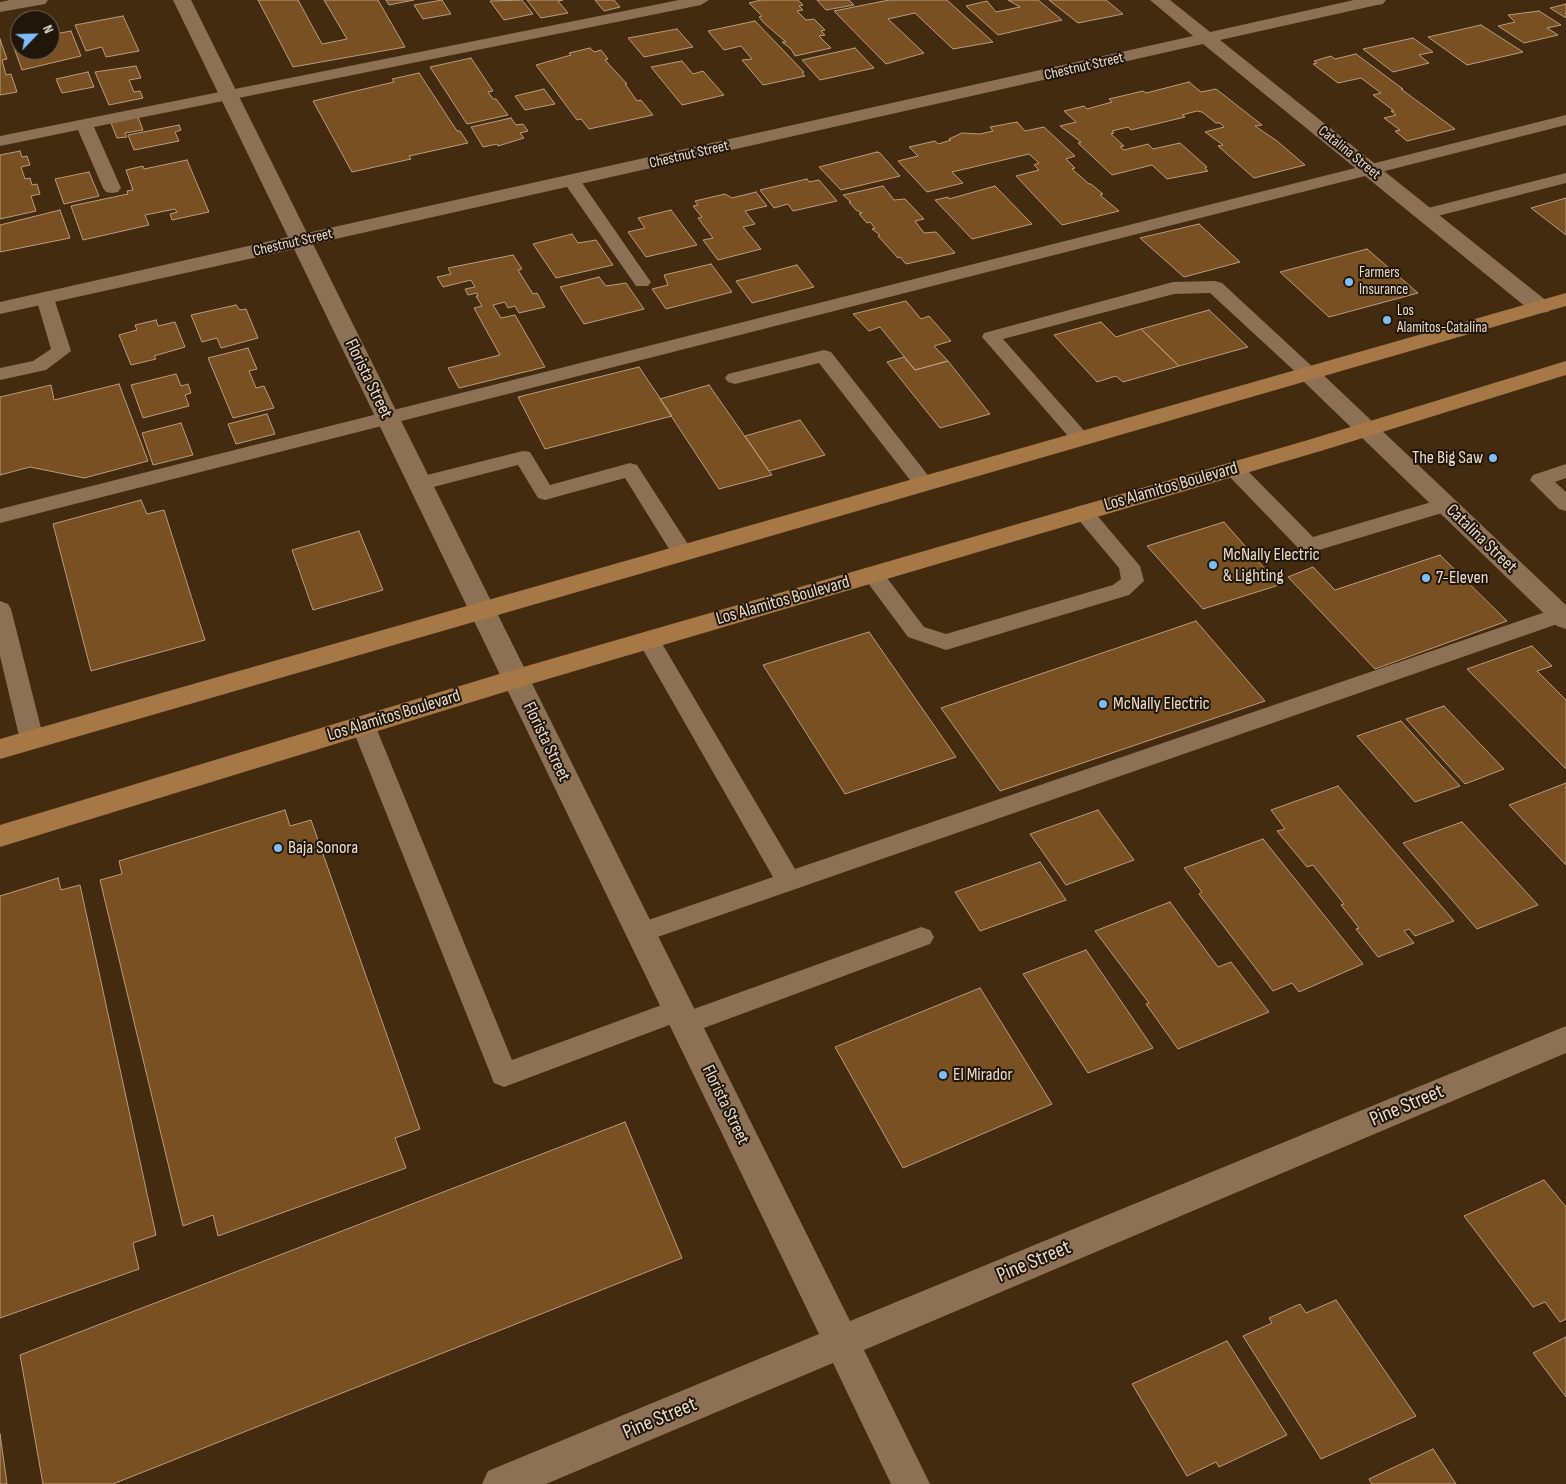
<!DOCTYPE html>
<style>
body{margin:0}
#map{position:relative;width:1566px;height:1484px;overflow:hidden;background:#432b0f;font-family:"Sofia Sans Condensed",sans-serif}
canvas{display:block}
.north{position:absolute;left:10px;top:10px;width:50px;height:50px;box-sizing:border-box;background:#21160a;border:1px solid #716457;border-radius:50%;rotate:66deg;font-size:14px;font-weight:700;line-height:20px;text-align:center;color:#eadacb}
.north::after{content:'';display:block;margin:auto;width:18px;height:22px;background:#7dbef9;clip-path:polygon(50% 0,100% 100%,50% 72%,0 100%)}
</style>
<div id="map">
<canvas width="1566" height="1484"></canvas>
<div class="north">N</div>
</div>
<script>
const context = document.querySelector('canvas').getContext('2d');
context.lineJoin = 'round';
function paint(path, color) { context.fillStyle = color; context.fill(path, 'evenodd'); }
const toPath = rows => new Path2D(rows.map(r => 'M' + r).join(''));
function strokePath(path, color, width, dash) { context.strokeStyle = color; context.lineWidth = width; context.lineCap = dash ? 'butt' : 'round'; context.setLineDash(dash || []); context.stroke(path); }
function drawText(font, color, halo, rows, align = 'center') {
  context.font = font + ' "Sofia Sans Condensed",sans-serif'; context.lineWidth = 4; context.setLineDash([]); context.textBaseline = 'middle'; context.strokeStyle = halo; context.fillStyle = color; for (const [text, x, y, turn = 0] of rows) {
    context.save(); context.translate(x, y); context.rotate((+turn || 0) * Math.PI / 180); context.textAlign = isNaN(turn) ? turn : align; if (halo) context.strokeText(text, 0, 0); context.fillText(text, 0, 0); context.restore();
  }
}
const building = toPath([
 [258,0,298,0,322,44,347,39,324,0,378,0,405,47,293,67,258,0],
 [386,0,414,0,389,5,386,0],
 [442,0,451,14,423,19,414,5,442,0],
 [522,0,533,14,504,20,490,1,522,0],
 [527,0,563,0,558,1,568,13,541,18,527,0],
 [595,0,614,0,620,7,604,11,595,0],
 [761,0,798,0,803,5,799,6,803,10,797,11,806,20,814,19,825,30,821,31,825,35,819,36,831,48,795,56,791,49,782,42,786,42,764,23,759,17,762,16,749,3,761,0],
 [817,0,849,0,854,5,826,10,817,0],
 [889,0,947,0,993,42,953,49,915,13,888,19,924,53,886,64,834,11,889,0],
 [1008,0,1038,0,1062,20,998,35,966,6,987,1,996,12,1020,7,1008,0],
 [1049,0,1106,0,1123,14,1078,23,1049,0],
 [1566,4,1566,18,1550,8,1566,4],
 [1539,11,1561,25,1547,28,1558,35,1524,43,1498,26,1515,22,1508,15,1539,11],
 [123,16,139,51,106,57,102,47,86,51,75,25,123,16],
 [755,21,804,72,802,73,805,76,763,85,742,60,752,59,741,46,724,50,708,31,755,21],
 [1481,25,1523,52,1467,65,1428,37,1481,25],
 [677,29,693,47,644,57,628,38,677,29],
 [71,31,81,56,22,70,13,45,20,44,20,50,50,50,50,35,71,31],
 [1413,38,1433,52,1419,55,1429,63,1393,72,1363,49,1413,38],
 [0,39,7,59,2,60,6,75,11,74,17,92,0,95,0,39],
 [590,48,594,52,601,50,608,59,605,60,627,84,625,84,637,101,641,100,653,115,589,129,581,119,577,120,536,65,571,55,569,53,590,48],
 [855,48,874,68,820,80,802,60,855,48],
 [1356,54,1403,89,1401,89,1455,129,1407,141,1395,131,1400,130,1384,118,1396,115,1391,111,1394,111,1373,95,1381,93,1361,78,1338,83,1313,64,1317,63,1314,61,1331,56,1335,59,1356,54],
 [471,58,493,91,488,92,493,99,496,99,508,115,467,124,430,67,471,58],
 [682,61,693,74,703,71,724,95,682,105,651,67,682,61],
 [136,66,141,78,129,80,134,92,140,91,143,98,109,105,95,72,136,66],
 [88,72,94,87,62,93,56,79,88,72],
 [419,73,457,131,460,131,468,143,409,156,411,159,352,172,313,101,394,82,392,79,419,73],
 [1189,82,1201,92,1216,89,1262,125,1255,126,1277,141,1305,165,1254,178,1218,146,1223,145,1205,132,1224,127,1220,123,1216,123,1202,112,1197,111,1182,115,1185,117,1131,130,1128,127,1112,131,1114,133,1111,134,1124,146,1120,147,1124,150,1148,144,1153,149,1180,143,1207,167,1205,168,1208,171,1167,179,1152,165,1112,175,1078,143,1081,142,1060,126,1076,122,1064,111,1084,106,1087,109,1112,102,1109,99,1143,91,1146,93,1189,82],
 [544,89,555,104,525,110,515,96,544,89],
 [138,117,143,130,125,133,127,137,117,138,111,123,138,117],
 [511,118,516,125,523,124,528,131,520,133,524,138,498,146,497,144,483,147,471,127,511,118],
 [1017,122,1025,131,1044,127,1075,156,1066,159,1075,168,1072,169,1089,184,1091,184,1103,194,1100,195,1119,211,1062,225,1016,176,1039,170,1034,165,1039,163,1029,154,952,172,963,183,927,192,898,161,918,156,909,147,935,141,938,144,951,140,949,139,962,133,980,134,993,131,990,127,1017,122],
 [179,125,181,130,175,132,179,141,134,150,128,135,179,125],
 [20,151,22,157,27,156,30,165,21,167,25,179,30,178,32,185,37,184,40,194,31,196,36,211,0,219,0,155,20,151],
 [877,152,880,153,900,176,841,190,819,167,877,152],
 [187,160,209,212,172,220,170,214,177,212,175,209,145,215,149,225,83,240,71,206,128,194,127,191,133,190,126,170,143,166,144,169,187,160],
 [89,172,99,196,64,204,55,179,89,172],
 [807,179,809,182,819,180,837,201,793,211,788,204,774,208,760,190,807,179],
 [883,186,894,200,905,199,924,219,915,221,924,233,936,232,955,253,906,264,900,257,898,258,878,236,880,235,872,229,875,228,870,222,867,223,859,214,862,213,856,210,849,202,851,202,843,195,883,186],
 [995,186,1032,224,972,239,935,200,948,197,949,199,995,186],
 [756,192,767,206,745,211,755,224,743,227,761,249,718,260,703,240,713,238,698,218,702,217,693,206,698,205,695,201,725,194,732,198,756,192],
 [1566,198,1566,235,1531,208,1566,198],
 [60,210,70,238,0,252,0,225,60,210],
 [671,210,697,245,646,257,628,232,645,228,638,218,671,210],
 [1199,224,1240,262,1184,277,1140,238,1199,224],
 [572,234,578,243,596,240,613,265,556,278,533,244,572,234],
 [1367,249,1418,293,1329,317,1280,272,1367,249],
 [513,255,522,269,518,270,533,294,537,293,545,307,519,313,515,306,508,308,505,302,493,305,501,318,515,315,545,367,459,388,448,368,500,355,474,308,482,306,476,296,478,296,477,293,468,295,465,289,475,287,471,280,443,287,437,277,451,274,448,268,513,255],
 [711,264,732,292,666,309,652,289,668,285,664,275,711,264],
 [797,265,814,287,752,303,736,281,797,265],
 [599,277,606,286,626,283,644,309,584,324,560,287,599,277],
 [906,301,921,319,929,316,951,341,934,346,948,361,915,370,880,327,869,331,853,314,906,301],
 [236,305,240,310,246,309,258,338,221,348,217,338,202,342,191,315,236,305],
 [1209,310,1248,347,1179,366,1141,329,1209,310],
 [156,320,158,326,175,322,185,347,154,356,156,359,131,365,119,335,137,330,135,325,156,320],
 [1101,322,1116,337,1141,329,1179,366,1123,382,1116,376,1097,382,1054,335,1101,322],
 [248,348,257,369,249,371,256,388,264,386,274,408,233,418,208,358,248,348],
 [904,357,915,370,948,361,990,414,940,428,887,362,904,357],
 [639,367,672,416,545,449,518,397,639,367],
 [176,374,181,386,188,384,191,393,185,395,189,406,143,418,131,385,176,374],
 [119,384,148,461,84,478,30,467,0,475,0,397,51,385,54,400,119,384],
 [709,385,769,471,772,475,719,489,660,399,709,385],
 [267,414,275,434,236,444,228,424,267,414],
 [800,420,825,455,769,471,745,436,800,420],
 [181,423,193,455,153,465,142,433,181,423],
 [141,500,147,514,164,510,205,640,91,671,53,524,141,500],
 [1224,522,1279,585,1203,609,1147,546,1224,522],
 [359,531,383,590,313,610,292,550,359,531],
 [1440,555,1507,621,1375,669,1288,577,1313,567,1335,590,1440,555],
 [1196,621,1265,701,1000,791,941,708,1196,621],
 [869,632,956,757,845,794,763,665,869,632],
 [1532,646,1552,666,1537,671,1566,700,1566,769,1467,669,1532,646],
 [1444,706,1504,769,1465,784,1406,719,1444,706],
 [1401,721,1460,786,1415,802,1357,736,1401,721],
 [1566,783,1566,865,1509,805,1566,783],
 [1338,786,1454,921,1415,936,1409,929,1404,931,1414,943,1378,957,1356,929,1359,928,1341,905,1344,904,1313,865,1307,867,1277,831,1285,829,1271,810,1338,786],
 [285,810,290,826,311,820,420,1129,395,1138,406,1168,218,1236,213,1215,183,1226,100,880,122,874,119,861,285,810],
 [1098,810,1134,860,1066,885,1030,834,1098,810],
 [1462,822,1538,905,1477,929,1403,843,1462,822],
 [1263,839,1363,964,1299,992,1292,983,1273,991,1199,894,1202,892,1184,868,1263,839],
 [1040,862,1066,900,980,931,955,892,1040,862],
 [58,878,61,890,80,885,156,1235,133,1243,139,1269,0,1318,0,896,58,878],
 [1170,902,1218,967,1231,962,1269,1012,1178,1049,1146,1004,1149,1003,1095,931,1170,902],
 [1086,950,1153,1048,1088,1073,1023,974,1086,950],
 [980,988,1052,1104,903,1168,835,1047,980,988],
 [625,1122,682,1258,113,1484,43,1484,20,1355,625,1122],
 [1544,1180,1566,1207,1566,1319,1560,1322,1545,1302,1533,1307,1464,1216,1544,1180],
 [1336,1300,1416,1416,1321,1459,1243,1336,1272,1323,1269,1318,1300,1304,1306,1313,1336,1300],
 [1566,1337,1566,1397,1533,1353,1566,1337],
 [1227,1341,1287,1435,1219,1467,1216,1462,1187,1476,1132,1384,1227,1341],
 [0,1434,7,1484,0,1484,0,1434],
 [1433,1449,1456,1484,1372,1484,1369,1479,1433,1449]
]);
paint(building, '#785021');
strokePath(building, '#ba9c7e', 1);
paint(toPath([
 [679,0,709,0,701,5,94,127,121,188,118,192,112,193,106,192,103,188,78,130,0,146,0,136,679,0],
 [1566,115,1566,125,0,523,0,509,1566,115],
 [1566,173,1566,183,1426,219,1420,218,1417,214,1420,210,1566,173],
 [572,176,578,177,648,278,651,282,648,286,636,286,563,181,566,177,572,176],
 [1215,281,1222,283,1316,370,1319,374,1316,378,1302,378,1210,293,1174,294,1003,339,1088,435,1091,439,1088,443,1081,445,1074,443,982,337,984,333,1173,282,1215,281],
 [45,292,52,294,54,298,71,351,46,370,0,380,0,368,33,361,51,349,36,298,38,294,45,292],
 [824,350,831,352,931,479,934,484,931,489,924,491,917,489,819,363,735,384,728,382,725,378,728,374,824,350],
 [523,451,530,452,550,485,630,463,637,465,693,552,690,557,682,559,674,557,625,478,545,500,538,498,518,465,418,491,411,489,408,484,411,479,523,451],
 [1234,463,1241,464,1313,537,1445,498,1452,500,1455,505,1452,510,1309,553,1301,551,1227,474,1224,469,1227,464,1234,463],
 [1566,464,1566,478,1555,482,1566,492,1566,511,1559,509,1530,480,1533,475,1566,464],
 [1083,505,1090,507,1140,566,1144,581,1129,595,946,650,908,637,862,575,865,570,873,568,881,570,924,627,946,634,1113,585,1121,579,1119,568,1072,512,1076,507,1083,505],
 [0,601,8,604,11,609,44,740,40,746,32,749,24,746,20,740,0,656,0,601],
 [1560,607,1566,609,1566,621,649,940,640,943,631,940,627,933,631,926,773,877,638,641,641,635,649,633,657,635,795,869,1560,607],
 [363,716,371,719,375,725,512,1060,678,999,688,1002,691,1010,921,927,930,930,934,937,930,944,685,1035,675,1032,672,1024,504,1087,494,1083,351,725,355,719,363,716]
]), '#8d7154');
paint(toPath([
 [10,0,48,0,45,4,0,12,0,2,10,0],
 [173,0,191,0,307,233,1193,36,1150,0,1170,0,1210,32,1354,0,1386,0,1383,4,1377,5,1220,40,1548,302,1551,307,1548,312,1540,313,1532,312,1203,44,313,244,850,1321,1566,1026,1566,1053,864,1350,930,1484,891,1484,833,1363,546,1484,482,1484,488,1471,819,1334,294,249,0,314,0,302,288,237,173,0],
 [1309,367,1317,369,1566,605,1566,629,1557,626,1301,379,1298,374,1301,369,1309,367]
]), '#8d7154');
paint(toPath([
 [1566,293,1566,306,0,759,0,739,1566,293],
 [1566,361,1566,375,1324,450,524,686,0,847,0,825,506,672,1308,440,1566,361]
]), '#a67846');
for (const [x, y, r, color] of [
 [1349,282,5,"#7dbef9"],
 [1387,320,5,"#7dbef9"],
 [1493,458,5,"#7dbef9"],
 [1213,565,5,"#7dbef9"],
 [1426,578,5,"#7dbef9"],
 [1103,704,5,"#7dbef9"],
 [278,848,5,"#7dbef9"],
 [943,1075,5,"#7dbef9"]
]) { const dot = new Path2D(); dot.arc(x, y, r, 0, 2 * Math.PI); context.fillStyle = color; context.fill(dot); strokePath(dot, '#21160a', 2); }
drawText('15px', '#eadacb', '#21160a', [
 ["Chestnut Street",1084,67,-13],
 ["Catalina Street",1349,153,39],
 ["Chestnut Street",689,155,-13],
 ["Chestnut Street",293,243,-13]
]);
drawText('15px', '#eadacb', '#21160a', [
 ["Farmers",1359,273],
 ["Insurance",1359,290],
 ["Los",1397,311],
 ["Alamitos-Catalina",1397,328]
], 'left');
drawText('18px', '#eadacb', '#21160a', [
 ["Florista Street",368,379,64],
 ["Los Alamitos Boulevard",1171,487,-16],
 ["Catalina Street",1481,539,44],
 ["Los Alamitos Boulevard",783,601,-16],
 ["Los Alamitos Boulevard",394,716,-17],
 ["Florista Street",546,742,64],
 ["Florista Street",725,1105,64]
]);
drawText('18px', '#eadacb', '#21160a', [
 ["The Big Saw",1483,458,"right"],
 ["McNally Electric",1223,555],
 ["& Lighting",1223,576],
 ["7-Eleven",1436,578],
 ["McNally Electric",1113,704],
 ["Baja Sonora",288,848],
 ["El Mirador",953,1075]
], 'left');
drawText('21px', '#eadacb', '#21160a', [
 ["Pine Street",1407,1106,-23],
 ["Pine Street",1034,1262,-23],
 ["Pine Street",660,1419,-23]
]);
</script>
